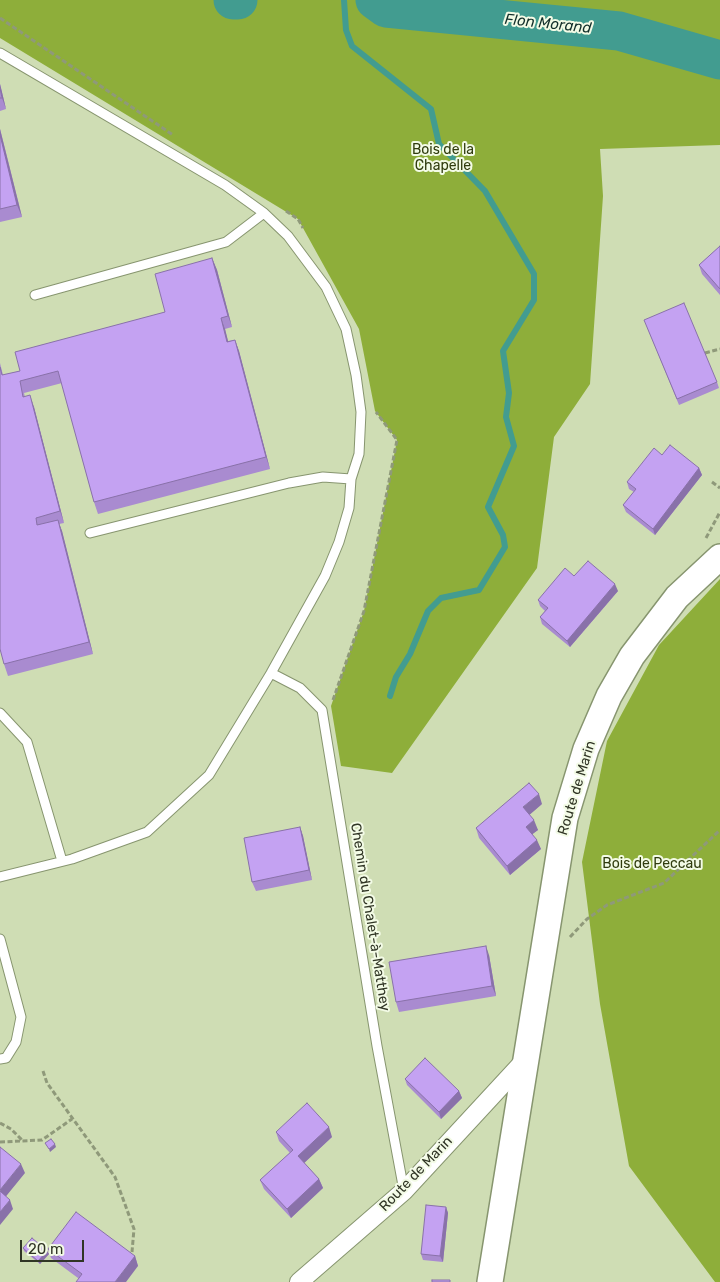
<!DOCTYPE html>
<meta charset="utf-8">
<style>
body{margin:0}
#map{position:relative;width:720px;height:1282px;overflow:hidden;background:#cfddb4;font-family:Rubik,sans-serif}
canvas{display:block}
.scale{position:absolute;left:20px;top:1240px;width:64px;height:22px;box-sizing:border-box;border:2px solid #303525;border-top:0;padding-left:6px;font-size:15px;line-height:18px;white-space:nowrap;color:#303525;-webkit-text-stroke:4px #f3fbe6;paint-order:stroke}
</style>
<div id="map">
<canvas width="720" height="1282"></canvas>
<div class="scale">20 m</div>
</div>
<script>
const context = document.querySelector('canvas').getContext('2d');
context.lineJoin = 'round';
function paint(path, color) { context.fillStyle = color; context.fill(path, 'evenodd'); }
const toPath = rows => new Path2D(rows.map(r => 'M' + r).join(''));
function strokePath(path, color, width, dash) { context.strokeStyle = color; context.lineWidth = width; context.lineCap = dash ? 'butt' : 'round'; context.setLineDash(dash || []); context.stroke(path); }
function drawText(font, color, halo, rows, align = 'center') {
  context.font = font + ' Rubik,sans-serif'; context.lineWidth = 4; context.setLineDash([]); context.textBaseline = 'middle'; context.strokeStyle = halo; context.fillStyle = color; for (const [text, x, y, turn = 0] of rows) {
    context.save(); context.translate(x, y); context.rotate((+turn || 0) * Math.PI / 180); context.textAlign = isNaN(turn) ? turn : align; if (halo) context.strokeText(text, 0, 0); context.fillText(text, 0, 0); context.restore();
  }
}
paint(toPath([
 [0,0,720,0,720,145,600,149,603,196,590,384,554,437,537,568,392,773,341,766,331,706,364,611,397,440,375,411,359,329,298,219,0,38],
 [720,579,720,1282,715,1282,629,1166,600,1004,582,862,607,741,659,645]
]), '#8eae3a');
strokePath(toPath([
 [344,0,346,30,352,46,431,109,439,144,485,191,534,274,534,300,503,351,509,393,506,417,514,446,488,507,503,535,505,547,479,590,441,598,428,611,410,654,396,677,390,696]
]), '#429c90', 6);
strokePath(toPath([
 [233,0,238,0],
 [375,0,386,8,619,31,720,60]
]), '#429c90', 39);
const service = toPath([
 [0,53,225,185,264,213,288,236,326,287,346,329,356,375,361,412,359,454,351,479,349,508,339,542,325,576,271,673,209,775,147,832,72,859,0,877],
 [35,295,226,242,264,213],
 [90,533,289,483,323,477,351,479],
 [271,673,300,688,322,710,377,1046,404,1191],
 [0,713,27,742,62,861],
 [0,939,21,1017,16,1042,6,1058,0,1059]
]);
const minor = toPath([
 [299,1282,404,1191,526,1059]
]);
const secondary = toPath([
 [490,1282,565,818,586,749,609,696,632,656,677,597,720,557]
]);
strokePath(service, '#87956f', 11);
strokePath(minor, '#87956f', 20);
strokePath(secondary, '#87956f', 28);
strokePath(toPath([
 [0,18,173,135],
 [286,211,298,219,303,228],
 [705,353,720,349],
 [712,482,720,488],
 [706,538,720,512],
 [333,700,364,611,397,440,376,412],
 [570,937,587,919,607,905,664,883,720,830],
 [43,1071,47,1083,115,1177,134,1229,132,1252],
 [0,1123,11,1129,22,1140],
 [0,1142,42,1140,72,1119]
]), '#8f997a', 3, [5, 2.5]);
strokePath(service, '#fff', 9);
strokePath(minor, '#fff', 18);
strokePath(secondary, '#fff', 25);
paint(toPath([
 [0,84,6,109,0,111],
 [0,129,22,217,0,222],
 [720,246,720,295,702,274,699,265],
 [212,258,217,270,232,327,225,329,228,341,235,340,239,351,270,469,98,514,94,502,62,383,24,393,25,397,34,407,64,523,59,524,62,531,93,654,8,676,4,664,0,363,3,375,20,371,165,312],
 [647,327,717,382,719,388,679,405],
 [662,455,699,468,702,475,655,535,626,512,623,505,634,492,629,489,627,482],
 [574,576,618,591,570,647,542,624,540,617,545,611,540,606,538,600],
 [542,804,529,815,538,830,532,834,541,849,510,875,479,838,476,828],
 [300,827,303,836,312,880,256,891,252,882],
 [489,955,496,996,399,1012,396,1002],
 [405,1079,459,1091,462,1098,441,1119,407,1085],
 [276,1132,332,1137,304,1163,319,1179,323,1188,291,1218,264,1189,260,1180,290,1153,279,1141],
 [446,1207,448,1213,443,1262,423,1260,421,1254],
 [23,1248,47,1251,49,1254,40,1264,24,1251],
 [48,1249,135,1256,138,1266,78,1278,51,1258]
]), '#a98bd0');
paint(toPath([
 [0,84,1,88,6,109,2,98,0,88],
 [0,129,22,217,17,205,0,135],
 [212,258,217,270,232,327,228,316],
 [221,318,225,329,231,353,227,342],
 [235,340,239,351,270,469,266,457],
 [30,395,34,407,64,523,60,511],
 [699,468,702,475,655,535,653,529],
 [58,520,62,531,93,654,89,642],
 [615,584,618,591,570,647,567,641],
 [539,794,542,804,527,817,523,807],
 [534,820,538,830,530,836,526,827],
 [300,827,303,836,312,880,309,870],
 [537,840,541,849,510,875,507,866],
 [486,946,489,955,496,996,492,986],
 [459,1091,462,1098,441,1119,439,1112],
 [329,1127,332,1137,302,1165,298,1156],
 [55,1144,56,1147,50,1152,49,1149],
 [21,1164,25,1173,3,1200,0,1190],
 [319,1179,323,1188,291,1218,287,1209],
 [10,1200,13,1209,0,1225,0,1212],
 [446,1207,448,1213,443,1262,440,1256],
 [47,1251,49,1254,40,1264,38,1261],
 [135,1256,138,1266,126,1282,115,1282]
]), '#8971a9');
const building = toPath([
 [0,88,2,98,0,98,0,88],
 [0,135,17,205,0,209,0,135],
 [720,246,720,289,699,265,720,246],
 [212,258,228,316,221,318,227,342,235,340,266,457,94,502,58,371,20,381,23,397,30,395,60,511,36,518,37,525,58,520,89,642,4,664,0,649,0,367,2,375,20,371,15,352,165,312,155,274,212,258],
 [684,303,717,382,677,399,644,320,684,303],
 [670,445,699,468,653,529,623,505,636,489,627,482,654,448,662,455,670,445],
 [588,561,615,584,567,641,540,617,548,608,538,600,565,568,574,576,588,561],
 [529,783,539,794,523,807,534,820,526,827,537,840,507,866,476,828,529,783],
 [300,827,309,870,252,882,244,838,300,827],
 [486,946,492,986,396,1002,389,962,486,946],
 [425,1058,459,1091,439,1112,405,1079,425,1058],
 [307,1103,329,1127,298,1156,319,1179,287,1209,260,1180,293,1150,276,1132,307,1103],
 [51,1139,55,1144,49,1149,45,1143,51,1139],
 [0,1147,21,1164,0,1190,0,1147],
 [0,1191,10,1200,0,1212,0,1191],
 [426,1205,446,1207,440,1256,421,1254,426,1205],
 [76,1212,135,1256,115,1282,76,1282,82,1274,48,1249,76,1212],
 [32,1238,47,1251,38,1261,23,1248,32,1238],
 [432,1280,450,1280,450,1282,432,1282,432,1280]
]);
paint(building, '#c4a2f2');
strokePath(building, '#8971a9', 1);
drawText('14px', '#303c0e', '#f3fbe6', [
 ["Bois de la",443,150],
 ["Chapelle",443,166],
 ["Bois de Peccau",652,864]
]);
drawText('14px', '#303525', '#f3fbe6', [
 ["Route de Marin",577,788,-73],
 ["Chemin du Chalet-à-Matthey",370,917,81],
 ["Route de Marin",416,1174,-46]
]);
drawText('italic 15px', '#122f2b', '#f3fbe6', [
 ["Flon Morand",548,24,6]
]);
</script>
